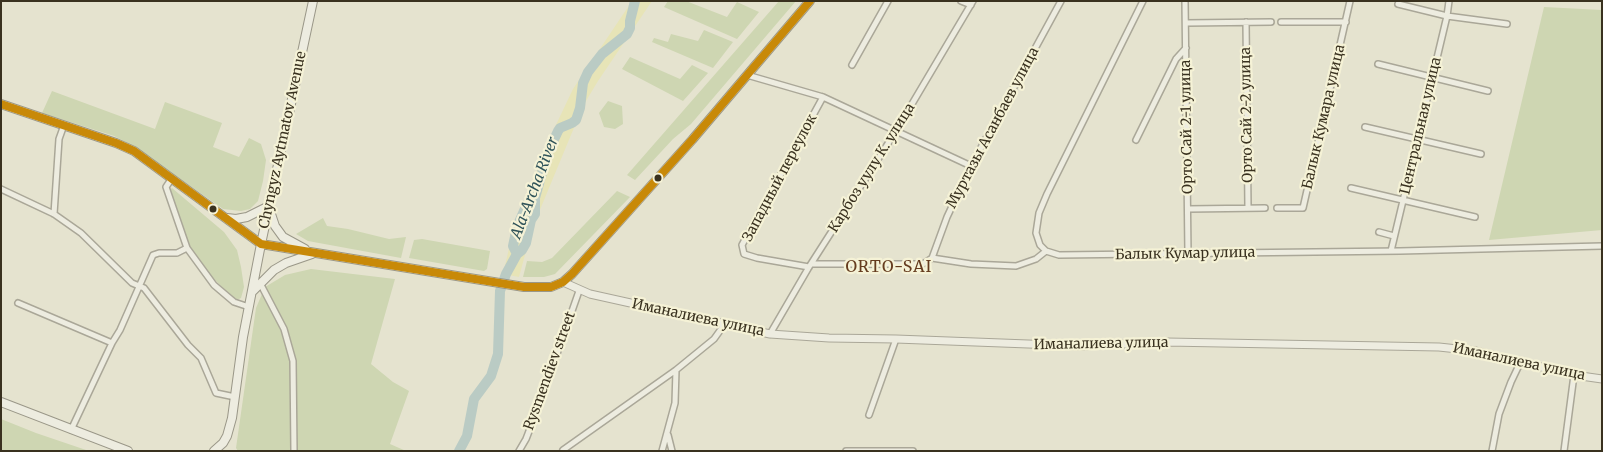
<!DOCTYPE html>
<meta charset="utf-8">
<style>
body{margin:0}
#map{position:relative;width:1603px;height:452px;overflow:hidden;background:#e5e3cf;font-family:Merriweather,serif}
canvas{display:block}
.frame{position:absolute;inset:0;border:2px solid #39311f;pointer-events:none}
</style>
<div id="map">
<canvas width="1603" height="452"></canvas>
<div class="frame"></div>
</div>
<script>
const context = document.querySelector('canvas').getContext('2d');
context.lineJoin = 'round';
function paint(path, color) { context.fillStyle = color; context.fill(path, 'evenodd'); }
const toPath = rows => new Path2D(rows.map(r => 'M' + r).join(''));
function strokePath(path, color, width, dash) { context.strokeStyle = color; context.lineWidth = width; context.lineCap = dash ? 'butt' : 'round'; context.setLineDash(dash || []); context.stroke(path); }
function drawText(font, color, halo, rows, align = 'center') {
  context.font = font + ' Merriweather,serif'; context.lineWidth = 4.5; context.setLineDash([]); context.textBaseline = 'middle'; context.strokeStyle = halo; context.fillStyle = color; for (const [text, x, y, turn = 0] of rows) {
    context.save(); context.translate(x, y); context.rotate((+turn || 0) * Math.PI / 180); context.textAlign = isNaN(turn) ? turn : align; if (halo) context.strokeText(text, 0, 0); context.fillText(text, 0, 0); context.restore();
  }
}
paint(toPath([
 [668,1,686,1,727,17,737,2,759,12,737,39,664,7],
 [779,1,796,1,691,124,673,139,635,180,627,175],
 [1544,7,1602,10,1602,230,1489,240],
 [704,30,733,42,713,68,652,42,654,38,668,42,671,34,698,41],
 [630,57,680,79,692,65,708,73,683,101,622,69],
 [52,91,155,129,165,102,222,123,213,147,239,157,249,138,261,144,266,160,263,181,258,201,250,209,241,211,223,209,133,146,114,136,42,113],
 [608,101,622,106,623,124,615,129,604,127,599,113],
 [172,188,224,232,237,250,241,267,244,287,241,298,237,300,230,295,208,273,190,248,170,190],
 [617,191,630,197,555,274,544,277,523,277,527,261,542,262,552,258],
 [323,218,327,226,348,229,389,239,406,237,401,258,308,241,296,234],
 [422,239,490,251,487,269,484,271,409,258,414,240],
 [311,269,395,279,371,364,393,382,409,391,390,444,406,451,238,451,236,448,256,308,265,287,285,275],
 [1,419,36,433,89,451,1,451]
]), '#ced6b2');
paint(toPath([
 [632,1,652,1,598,81,583,106,532,229,519,277,503,274,515,223,554,129,573,89]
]), '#e7e4b7');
strokePath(toPath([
 [517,254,522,250,526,243,531,220,535,214,535,198],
 [459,451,467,436,474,399,491,376,498,354,500,291,506,274,517,254,513,246,517,227,527,204,535,198,542,173,544,161,558,131,560,128,572,123,576,120,580,108,583,83,588,72,602,54,627,34,630,28,630,21,635,1]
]), '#bacbc4', 10);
const minor = toPath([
 [961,1,971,5],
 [1143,1,1047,194,1039,213,1036,233,1040,245,1046,251,1059,255,1400,251,1602,246],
 [1185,1,1188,254],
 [1398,4,1447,16,1507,24],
 [1246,22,1248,208],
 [1281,22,1346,22],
 [1186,23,1271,22],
 [1378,64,1488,91],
 [852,65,888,1],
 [747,75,823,97,971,166],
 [1365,127,1481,154],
 [1136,140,1176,59,1186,48],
 [172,178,166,187,187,248,214,285,234,302,249,307],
 [1351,188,1475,217],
 [1,189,54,214,81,233,132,283,144,288,188,345,201,358,216,393,235,397],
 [1277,208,1303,208,1350,1],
 [1188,209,1265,208],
 [54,214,59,139,64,125],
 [1379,232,1394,236],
 [1391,251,1447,16,1449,1],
 [932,258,947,217,971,166,1061,1],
 [932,258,971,264,1016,266,1036,259,1046,251],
 [812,264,923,264,932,258],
 [809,267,757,258,744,254,742,245,823,97],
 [260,283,284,329,293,361,294,451],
 [18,303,112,343],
 [770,334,809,267,896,131,973,1],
 [869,415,896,339],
 [71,430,112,343,120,330,153,255,159,253,177,253,187,248],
 [668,435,672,451],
 [563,450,676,370],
 [519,451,526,439,538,408,579,291],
 [662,451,675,403,676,370,714,339,724,325],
 [846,451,913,451],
 [1492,451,1499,414,1511,382,1521,361],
 [1564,451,1574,375]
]);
const tertiary = toPath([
 [563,282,590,294,770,334,829,338,896,339,1081,346,1167,342,1439,347,1476,351,1574,375,1602,379]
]);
const secondary = toPath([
 [1,104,116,143,134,151,261,244,524,287,551,287,563,282,572,274,692,140,810,1],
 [269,208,275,226,283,237,305,249],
 [227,218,236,219,247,217,269,206],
 [253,291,274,270,286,263,312,254],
 [1,402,128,451],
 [214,451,223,443,227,436,232,418,243,337,261,244,313,1]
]);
strokePath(minor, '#aaa798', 8);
strokePath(tertiary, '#aaa798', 9);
strokePath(secondary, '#9a9788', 10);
strokePath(minor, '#edece0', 5);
strokePath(tertiary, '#edece0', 7);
strokePath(secondary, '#edece0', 8);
strokePath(toPath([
 [1,104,116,143,134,151,261,244,524,287,551,287,563,282,572,274,692,140,810,1]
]), '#c88908', 8);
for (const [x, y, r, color] of [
 [658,178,4.5,"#39311f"],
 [213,209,4.5,"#39311f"]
]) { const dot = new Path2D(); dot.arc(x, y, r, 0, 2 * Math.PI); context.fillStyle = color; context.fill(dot); strokePath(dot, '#f5f2d6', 2); }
drawText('14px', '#39311f', '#f5f2d6', [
 ["Орто Сай 2-2 улица",1247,115,-91],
 ["Балык Кумара улица",1324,117,-77],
 ["Центральная улица",1421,126,-77],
 ["Орто Сай 2-1 улица",1187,127,-91],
 ["Муртазы Асанбаев улица",993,128,-62],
 ["Chyngyz Aytmatov Avenue",283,140,-78],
 ["Карбоз уулу К. улица",872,168,-58],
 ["Западный переулок",780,178,-62],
 ["Балык Кумар улица",1185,254,-1],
 ["Иманалиева улица",698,318,12],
 ["Иманалиева улица",1101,344,-1],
 ["Иманалиева улица",1519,362,12],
 ["Rysmendiev street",550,371,-70]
]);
drawText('italic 15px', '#2f5359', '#f5f2d6', [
 ["Ala-Archa River",535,188,-69]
]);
context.letterSpacing = '1px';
drawText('16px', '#653c1f', '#f5f2d6', [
 ["ORTO-SAI",889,267]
]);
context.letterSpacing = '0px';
</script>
